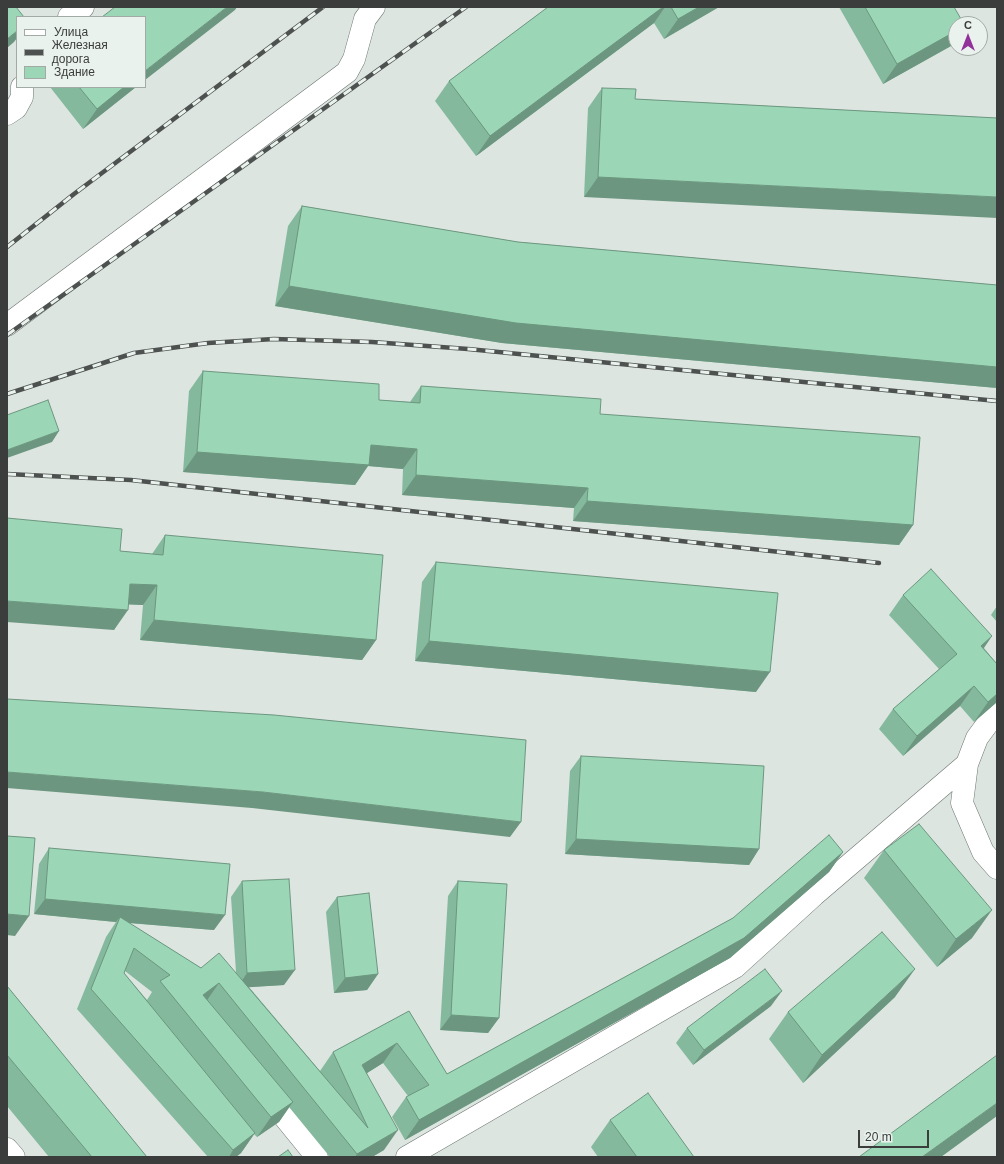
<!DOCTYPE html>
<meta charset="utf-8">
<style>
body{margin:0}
#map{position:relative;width:1004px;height:1164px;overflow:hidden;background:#dce5e0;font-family:Helvetica,sans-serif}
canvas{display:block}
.frame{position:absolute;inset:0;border:8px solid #3a3d3b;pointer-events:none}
.legend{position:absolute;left:16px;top:16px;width:130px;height:72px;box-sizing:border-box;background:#e9f2ed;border:1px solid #a3aaa6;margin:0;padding:5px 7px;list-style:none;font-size:12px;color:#3a3d3b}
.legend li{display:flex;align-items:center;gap:8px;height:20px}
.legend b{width:20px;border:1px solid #a3aaa6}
.north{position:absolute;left:948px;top:16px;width:40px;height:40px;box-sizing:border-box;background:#e9f2ed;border:1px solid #a3aaa6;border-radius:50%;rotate:0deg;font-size:11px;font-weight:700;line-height:16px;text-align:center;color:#3a3d3b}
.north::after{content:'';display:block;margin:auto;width:14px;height:18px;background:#913199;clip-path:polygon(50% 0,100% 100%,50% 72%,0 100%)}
.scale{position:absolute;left:858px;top:1130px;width:71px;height:18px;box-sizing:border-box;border:2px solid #3a3d3b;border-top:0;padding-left:5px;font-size:12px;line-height:14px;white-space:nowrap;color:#3a3d3b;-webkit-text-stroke:3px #e9f2ed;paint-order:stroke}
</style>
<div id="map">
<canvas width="1004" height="1164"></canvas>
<div class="frame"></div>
<ul class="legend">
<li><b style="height:5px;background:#fff"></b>Улица</li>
<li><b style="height:5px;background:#4d514f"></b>Железная дорога</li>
<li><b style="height:11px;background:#9bd7b6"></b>Здание</li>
</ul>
<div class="north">С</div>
<div class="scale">20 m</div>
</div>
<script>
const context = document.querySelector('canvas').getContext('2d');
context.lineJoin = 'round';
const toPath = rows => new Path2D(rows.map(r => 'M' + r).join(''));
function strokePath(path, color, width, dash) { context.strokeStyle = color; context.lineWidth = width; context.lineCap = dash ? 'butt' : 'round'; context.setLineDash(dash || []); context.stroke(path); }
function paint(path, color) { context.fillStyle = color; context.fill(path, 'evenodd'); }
const minor = toPath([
 [69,17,83,7],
 [7,114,16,108,22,97,22,87],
 [7,325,347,72,354,59,365,19,374,7],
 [997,711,977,738,967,764,962,803,983,852,997,868],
 [265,1093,317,1157],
 [7,1149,14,1157],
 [407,1157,735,967,814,895,967,764]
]);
strokePath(minor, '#6d7570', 23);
strokePath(minor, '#fff', 22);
const rail = toPath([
 [7,247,74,194,323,7],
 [7,335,466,7],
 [7,394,134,353,208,343,274,339,372,342,468,349,997,401],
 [7,474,131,480,879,563]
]);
strokePath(rail, '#4d514f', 4.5);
strokePath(rail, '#e9f2ed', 3, [9]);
paint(toPath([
 [548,7,719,7,664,39,654,23,476,156,435,101,449,81],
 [839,7,954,7,951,46,883,84],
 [50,87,136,87,83,129],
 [602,88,635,99,997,118,584,197,588,108],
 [302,206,518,242,997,285,997,388,502,343,275,306,288,226],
 [203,371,379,400,410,402,421,386,600,414,913,525,899,545,573,521,574,508,402,495,403,469,368,466,355,485,183,472,189,391],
 [165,535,376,640,362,660,140,640,143,605,128,604,114,630,120,551,152,554],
 [436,562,756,692,415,661,422,582],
 [903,595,992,636,984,648,997,664,997,702,974,722,960,706,903,756,879,729,893,709,939,669,889,615],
 [997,606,997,622,991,615],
 [581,756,759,849,749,865,565,854,570,771],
 [49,848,214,930,129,923,201,968,236,972,231,897,242,881,284,985,249,987,320,1071,333,1052,409,1011,447,1074,733,918,843,852,829,872,730,958,405,1140,392,1117,406,1097,408,1096,383,1063,367,1073,384,1150,372,1157,330,1157,289,1107,279,1122,257,1137,254,1134,241,1153,236,1157,208,1157,77,1009,106,937,116,922,34,914,39,864],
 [125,971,152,992,147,1000,124,973],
 [884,850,972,938,937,967,864,878],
 [458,881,499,1018,488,1033,440,1030,448,896],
 [337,897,378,974,367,990,334,993,326,912],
 [7,986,147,1157,49,1157,7,1106],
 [895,997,803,1083,769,1039,788,1012],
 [771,1006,693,1065,676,1043,687,1028],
 [610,1120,694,1157,598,1157,591,1147]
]), '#85b99d');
paint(toPath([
 [227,7,237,7,235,10,145,80,145,71],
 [663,7,665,7,654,23,476,156,490,136],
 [699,7,719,7,664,39,678,19],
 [17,31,17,38,14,42,7,48,7,39],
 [956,31,956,38,951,46,883,84,897,64],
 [124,87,136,87,83,129,97,109],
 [598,177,997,197,997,218,584,197],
 [289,286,997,367,997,388,502,343,275,306],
 [59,431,52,442,7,458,7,450],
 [371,445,417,449,403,469,368,466,355,485,183,472,197,452],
 [416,475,588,488,574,508,402,495],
 [587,501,913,525,899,545,573,521],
 [130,584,157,585,143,605,116,604],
 [7,601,128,610,114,630,7,622],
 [154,620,376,640,362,660,140,640],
 [992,636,978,656,981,646],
 [429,641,770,672,756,692,415,661],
 [974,686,960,706,903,756,917,736],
 [997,694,997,702,974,722,988,702],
 [7,772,263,792,521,822,510,837,252,808,7,788],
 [576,839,759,849,749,865,565,854],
 [843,852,829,872,730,958,405,1140,419,1120],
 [45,899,225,915,214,930,118,922,120,917,116,922,34,914],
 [992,910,972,938,937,967,956,939],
 [7,914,29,916,15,936,7,935],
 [915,969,895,997,803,1083,822,1055],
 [295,970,284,985,237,988,247,973],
 [378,974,367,990,334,993,345,978],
 [219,983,205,1003,203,995],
 [782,991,771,1006,693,1065,704,1050],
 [451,1015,499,1018,488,1033,440,1030],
 [397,1043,383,1063,348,1085,362,1065],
 [293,1102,279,1122,257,1137,271,1117],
 [997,1103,997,1116,941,1157,922,1157],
 [398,1130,384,1150,372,1157,355,1157,357,1154],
 [255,1133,241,1153,236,1157,229,1157,233,1150]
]), '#6c967f');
const building = toPath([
 [7,7,16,7,24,17,17,17,17,31,7,39,7,7],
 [115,7,227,7,145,71,145,17,102,17,115,7],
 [548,7,663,7,490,136,449,81,548,7],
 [671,7,699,7,678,19,671,7],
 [865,7,954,7,964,24,956,24,956,31,897,64,865,7],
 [79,87,124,87,97,109,79,87],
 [602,88,636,89,635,99,997,118,997,197,598,177,602,88],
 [302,206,518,242,997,285,997,367,516,323,289,286,302,206],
 [203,371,379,384,379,400,420,403,421,386,601,399,600,414,920,437,913,525,587,501,588,488,416,475,417,449,371,445,369,465,197,452,203,371],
 [48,400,59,431,7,450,7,415,48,400],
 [7,518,122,529,120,551,163,555,165,535,383,555,376,640,154,620,157,585,130,584,128,610,7,601,7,518],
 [436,562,778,593,770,672,429,641,436,562],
 [931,569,992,636,981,646,997,664,997,694,988,702,974,686,917,736,893,709,957,654,903,595,931,569],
 [7,699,274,715,526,740,521,822,263,792,7,772,7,699],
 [581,756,764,766,759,849,576,839,581,756],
 [919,824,992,910,956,939,884,850,919,824],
 [829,835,843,852,744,938,419,1120,406,1097,429,1085,397,1043,362,1065,398,1130,357,1154,219,983,203,995,293,1102,271,1117,160,981,170,975,134,948,124,973,255,1133,233,1150,91,989,120,917,201,968,219,953,368,1128,333,1052,409,1011,447,1074,733,918,829,835],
 [7,836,35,838,29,916,7,914,7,836],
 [49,848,230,864,225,915,45,899,49,848],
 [289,879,295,970,247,973,242,881,289,879],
 [458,881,507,884,499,1018,451,1015,458,881],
 [369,893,378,974,345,978,337,897,369,893],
 [882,932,915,969,822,1055,788,1012,882,932],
 [765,969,782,991,704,1050,687,1028,765,969],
 [7,986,147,1157,92,1157,7,1055,7,986],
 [997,1055,997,1103,922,1157,859,1157,997,1055],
 [648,1093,694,1157,637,1157,610,1120,648,1093],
 [288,1150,293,1157,278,1157,288,1150]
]);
paint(building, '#9bd7b6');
strokePath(building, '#6c967f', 1);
</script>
